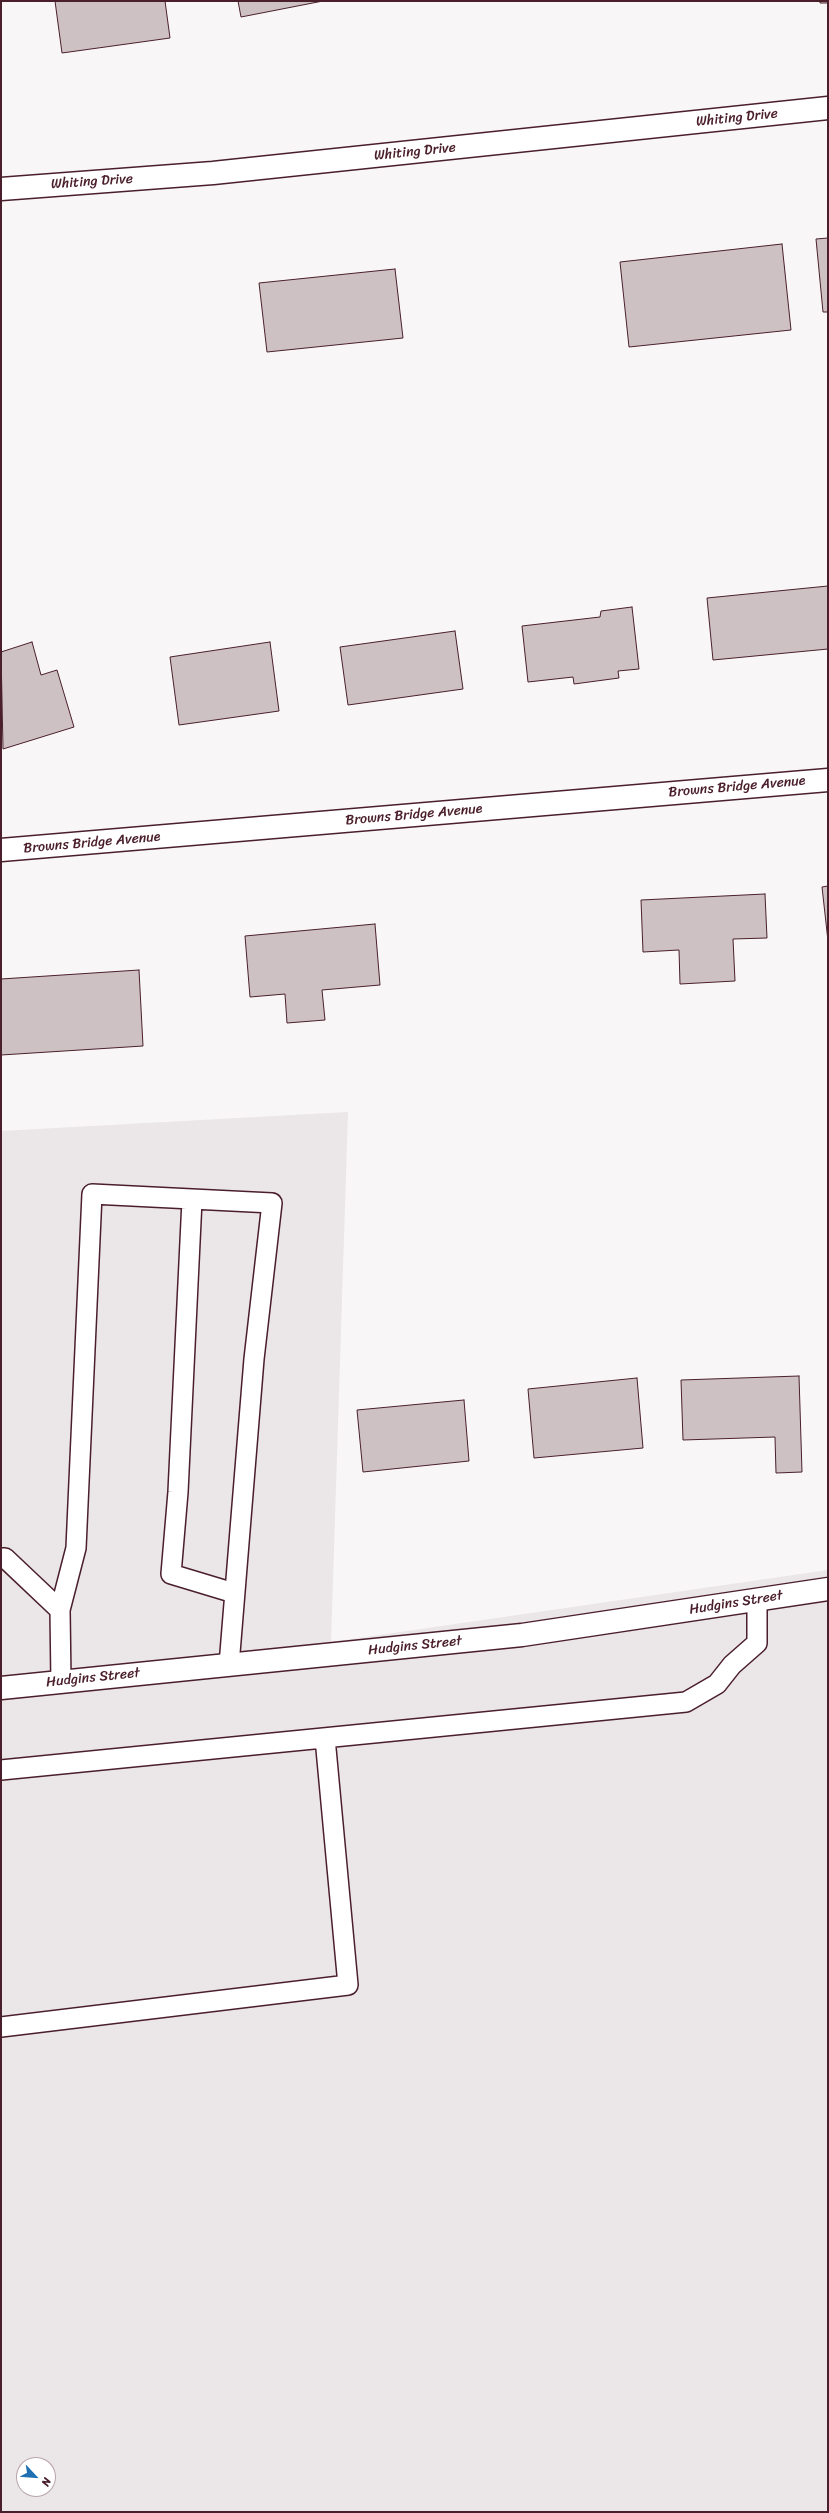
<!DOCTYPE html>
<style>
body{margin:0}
#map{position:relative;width:829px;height:2513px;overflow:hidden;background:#f8f6f7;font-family:Sriracha,sans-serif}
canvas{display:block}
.frame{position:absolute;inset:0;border:2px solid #4a1f2b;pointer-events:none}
.north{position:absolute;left:16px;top:2457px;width:40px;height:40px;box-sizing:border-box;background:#fff;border:1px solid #b7a5aa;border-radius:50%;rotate:116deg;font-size:11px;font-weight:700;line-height:16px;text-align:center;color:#4a1f2b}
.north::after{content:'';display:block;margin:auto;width:14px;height:18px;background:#1f6fb2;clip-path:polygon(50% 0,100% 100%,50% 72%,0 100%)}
</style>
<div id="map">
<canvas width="829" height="2513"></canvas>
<div class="frame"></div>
<div class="north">N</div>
</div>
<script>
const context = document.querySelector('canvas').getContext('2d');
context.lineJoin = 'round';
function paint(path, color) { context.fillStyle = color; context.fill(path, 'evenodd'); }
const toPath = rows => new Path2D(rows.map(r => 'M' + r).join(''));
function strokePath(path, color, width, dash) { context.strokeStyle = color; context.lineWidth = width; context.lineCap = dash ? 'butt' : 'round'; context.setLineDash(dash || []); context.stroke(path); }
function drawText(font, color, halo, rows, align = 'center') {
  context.font = font + ' Sriracha,sans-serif'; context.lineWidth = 3.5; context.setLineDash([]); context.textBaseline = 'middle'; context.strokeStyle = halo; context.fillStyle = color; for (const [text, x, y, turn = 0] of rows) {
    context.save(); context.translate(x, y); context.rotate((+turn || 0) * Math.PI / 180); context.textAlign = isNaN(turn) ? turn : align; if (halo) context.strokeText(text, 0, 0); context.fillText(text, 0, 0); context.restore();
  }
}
paint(toPath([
 [348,1112,331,1642,828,1570,828,2512,1,2512,1,1131],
 [24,2465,48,2465,48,2489,24,2489]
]), '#ebe6e8');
const building = toPath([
 [55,1,165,1,170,38,62,53,55,1],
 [238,1,323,1,241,17,238,1],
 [820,1,828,1,828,3,820,3,820,1],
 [828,238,828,312,823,312,816,239,828,238],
 [782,244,791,330,629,347,620,262,782,244],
 [395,269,403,338,267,352,259,283,395,269],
 [828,586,828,649,713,660,707,598,828,586],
 [632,607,639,669,618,671,619,678,574,684,573,677,528,682,522,626,600,617,601,611,632,607],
 [455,631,463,689,348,705,340,647,455,631],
 [32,642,41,675,57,670,74,727,3,749,1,652,32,642],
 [270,642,279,711,179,725,170,657,270,642],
 [828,886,828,941,822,887,828,886],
 [765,894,767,938,733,939,735,981,680,984,679,950,643,952,641,900,765,894],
 [375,924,380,985,322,990,325,1020,287,1023,285,994,250,997,245,936,375,924],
 [139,970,143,1046,1,1055,1,979,139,970],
 [799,1376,802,1472,776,1473,775,1437,683,1440,681,1380,799,1376],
 [637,1378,643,1448,534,1458,528,1389,637,1378],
 [464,1400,469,1461,363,1472,357,1410,464,1400]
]);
paint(building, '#cdc1c4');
strokePath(building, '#4a1f2b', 1);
const service = toPath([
 [192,1200,178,1492,171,1574,234,1593],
 [1,1558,5,1558,60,1610,61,1682],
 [60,1610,76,1548,92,1194,272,1203,254,1359,229,1665],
 [1,1770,686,1702,717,1684,732,1665,757,1643,757,1600],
 [1,2027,348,1985,325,1738]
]);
const minor = toPath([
 [1,189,213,173,828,108],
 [1,850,828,780],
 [1,1688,522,1635,828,1589]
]);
strokePath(service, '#4a1f2b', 22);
strokePath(minor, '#4a1f2b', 25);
strokePath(service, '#fff', 19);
strokePath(minor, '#fff', 22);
drawText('14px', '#4a1f2b', '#fff', [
 ["Whiting Drive",737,118,-6],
 ["Whiting Drive",415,152,-6],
 ["Whiting Drive",92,182,-4],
 ["Browns Bridge Avenue",737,787,-5],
 ["Browns Bridge Avenue",414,815,-5],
 ["Browns Bridge Avenue",92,843,-5],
 ["Hudgins Street",736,1603,-9],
 ["Hudgins Street",415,1646,-6],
 ["Hudgins Street",93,1678,-6]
]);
</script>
